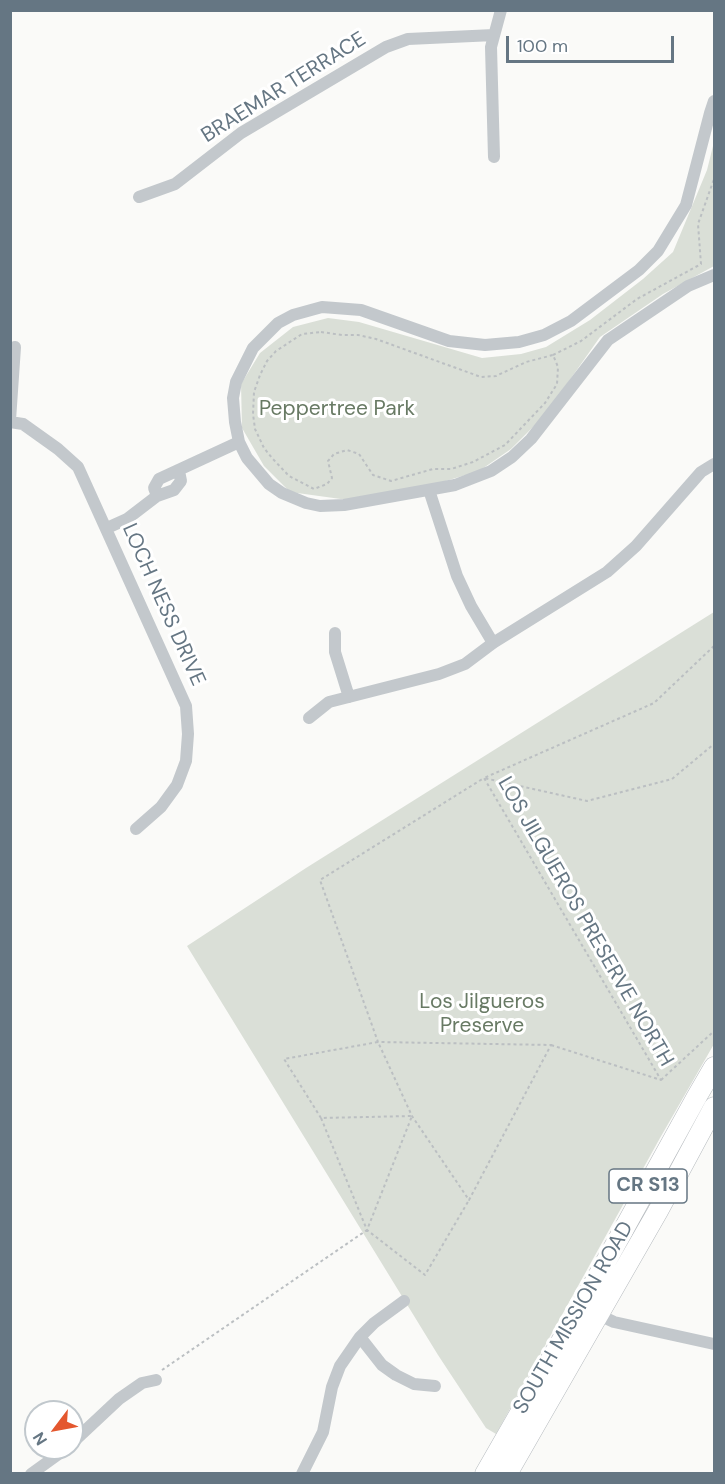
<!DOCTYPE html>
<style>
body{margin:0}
#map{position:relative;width:725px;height:1484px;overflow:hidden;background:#fafaf8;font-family:"DM Sans",sans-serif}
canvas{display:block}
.frame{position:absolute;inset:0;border:12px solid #657683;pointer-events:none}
.north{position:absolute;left:24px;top:1400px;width:60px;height:60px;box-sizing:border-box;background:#fff;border:2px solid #c1c8cd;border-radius:50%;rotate:238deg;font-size:16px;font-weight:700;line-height:24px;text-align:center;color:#657683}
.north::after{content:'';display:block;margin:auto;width:21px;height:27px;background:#e4572e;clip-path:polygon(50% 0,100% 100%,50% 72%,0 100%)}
.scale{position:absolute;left:506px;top:36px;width:168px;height:27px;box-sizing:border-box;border:3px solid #657683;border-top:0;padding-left:8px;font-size:18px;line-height:21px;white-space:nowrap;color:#657683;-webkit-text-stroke:4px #fff;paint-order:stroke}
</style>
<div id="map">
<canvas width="725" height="1484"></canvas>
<div class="frame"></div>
<div class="north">N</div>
<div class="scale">100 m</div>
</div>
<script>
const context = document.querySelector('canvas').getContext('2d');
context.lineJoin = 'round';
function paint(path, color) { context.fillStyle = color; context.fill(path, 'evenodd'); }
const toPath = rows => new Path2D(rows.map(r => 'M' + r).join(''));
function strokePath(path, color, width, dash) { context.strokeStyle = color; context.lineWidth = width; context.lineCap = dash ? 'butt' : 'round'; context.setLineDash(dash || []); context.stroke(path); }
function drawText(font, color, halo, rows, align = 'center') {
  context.font = font + ' "DM Sans",sans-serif'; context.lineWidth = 6; context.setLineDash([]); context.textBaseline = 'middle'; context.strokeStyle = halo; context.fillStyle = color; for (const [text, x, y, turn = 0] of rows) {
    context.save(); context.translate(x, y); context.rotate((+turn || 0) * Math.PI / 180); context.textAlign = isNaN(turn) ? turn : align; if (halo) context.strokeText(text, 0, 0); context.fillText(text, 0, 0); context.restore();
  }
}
paint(toPath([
 [714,142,714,266,663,294,600,337,545,415,511,449,479,471,439,483,348,500,290,492,264,466,242,428,241,384,260,353,293,327,328,318,359,322,482,358,521,354,546,347,590,320,643,279,673,252,707,170],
 [714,612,714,1044,660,1138,496,1434,486,1428,438,1355,187,946,306,868]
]), '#dadfd7');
const primary = toPath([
 [485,1474,582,1305,696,1098,714,1067],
 [507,1474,658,1211,714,1107]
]);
strokePath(primary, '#b5babe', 21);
strokePath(toPath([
 [321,332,342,335,358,335,376,339,481,377,496,376,526,362,553,355,558,367,557,384,545,403,505,445,473,462,451,469,433,469,391,481,373,475,359,454,347,450,334,454,328,461,332,478,327,484,314,489,289,476,272,458,264,448,255,429,253,414,254,392,260,375,267,361,276,351,302,334,321,332],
 [553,355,581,341,637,299,701,264,698,224,714,179],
 [714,646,654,703,484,778,587,801,672,779,714,744],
 [661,1080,714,1031],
 [321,1118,284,1059,378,1042,412,1116,469,1200,551,1045,378,1042,320,880,484,778,661,1080,551,1045],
 [162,1370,367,1230,412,1116,321,1118,367,1230,425,1275,469,1200]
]), '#bbbfc2', 2, [3, 3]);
strokePath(toPath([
 [714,101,710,113,686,205,658,251,639,270,571,321,544,335,519,342,485,345,449,341,361,310,322,307,293,315,278,323,253,348,236,382,233,398,235,422,239,442,247,458,269,484,282,493,306,503,320,506,344,505,455,485,491,471,512,457,531,439,608,340,688,286,714,275],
 [494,157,491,47,501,10],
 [139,197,175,184,241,133,386,47,408,39,494,35],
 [10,420,15,347],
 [10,422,23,424,58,449,78,467,186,706,188,734,186,761,177,785,161,807,136,829],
 [179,471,181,481,174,490,157,496,154,488,159,479,239,442],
 [429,490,457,576,471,606,493,643],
 [107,528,127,519,157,496],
 [335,633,335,652,349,697],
 [309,718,329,702,439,674,465,664,493,643,607,572,636,546,701,472,714,464],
 [599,1315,614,1322,714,1344],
 [360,1337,382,1365,396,1375,414,1384,435,1386],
 [72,1443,119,1399,142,1383,156,1380],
 [31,1474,67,1448],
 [302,1474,323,1432,332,1387,340,1366,360,1337,374,1323,404,1301]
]), '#c3c8cc', 12);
strokePath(primary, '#fff', 20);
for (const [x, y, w] of [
 [648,1186,78]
]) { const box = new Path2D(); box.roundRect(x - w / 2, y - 17, w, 34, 4.5); context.fillStyle = '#fff'; context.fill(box); strokePath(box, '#657683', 1.5); }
drawText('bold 20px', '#657683', null, [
 ["CR S13",648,1186]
]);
drawText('21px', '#657683', '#fff', [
 ["BRAEMAR TERRACE",284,88,-32],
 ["LOCH NESS DRIVE",163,605,66],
 ["LOS JILGUEROS PRESERVE NORTH",585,922,60],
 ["SOUTH MISSION ROAD",574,1318,-60]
]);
drawText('21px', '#687a64', '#fff', [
 ["Peppertree Park",337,409],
 ["Los Jilgueros",482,1002],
 ["Preserve",482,1026]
]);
</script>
